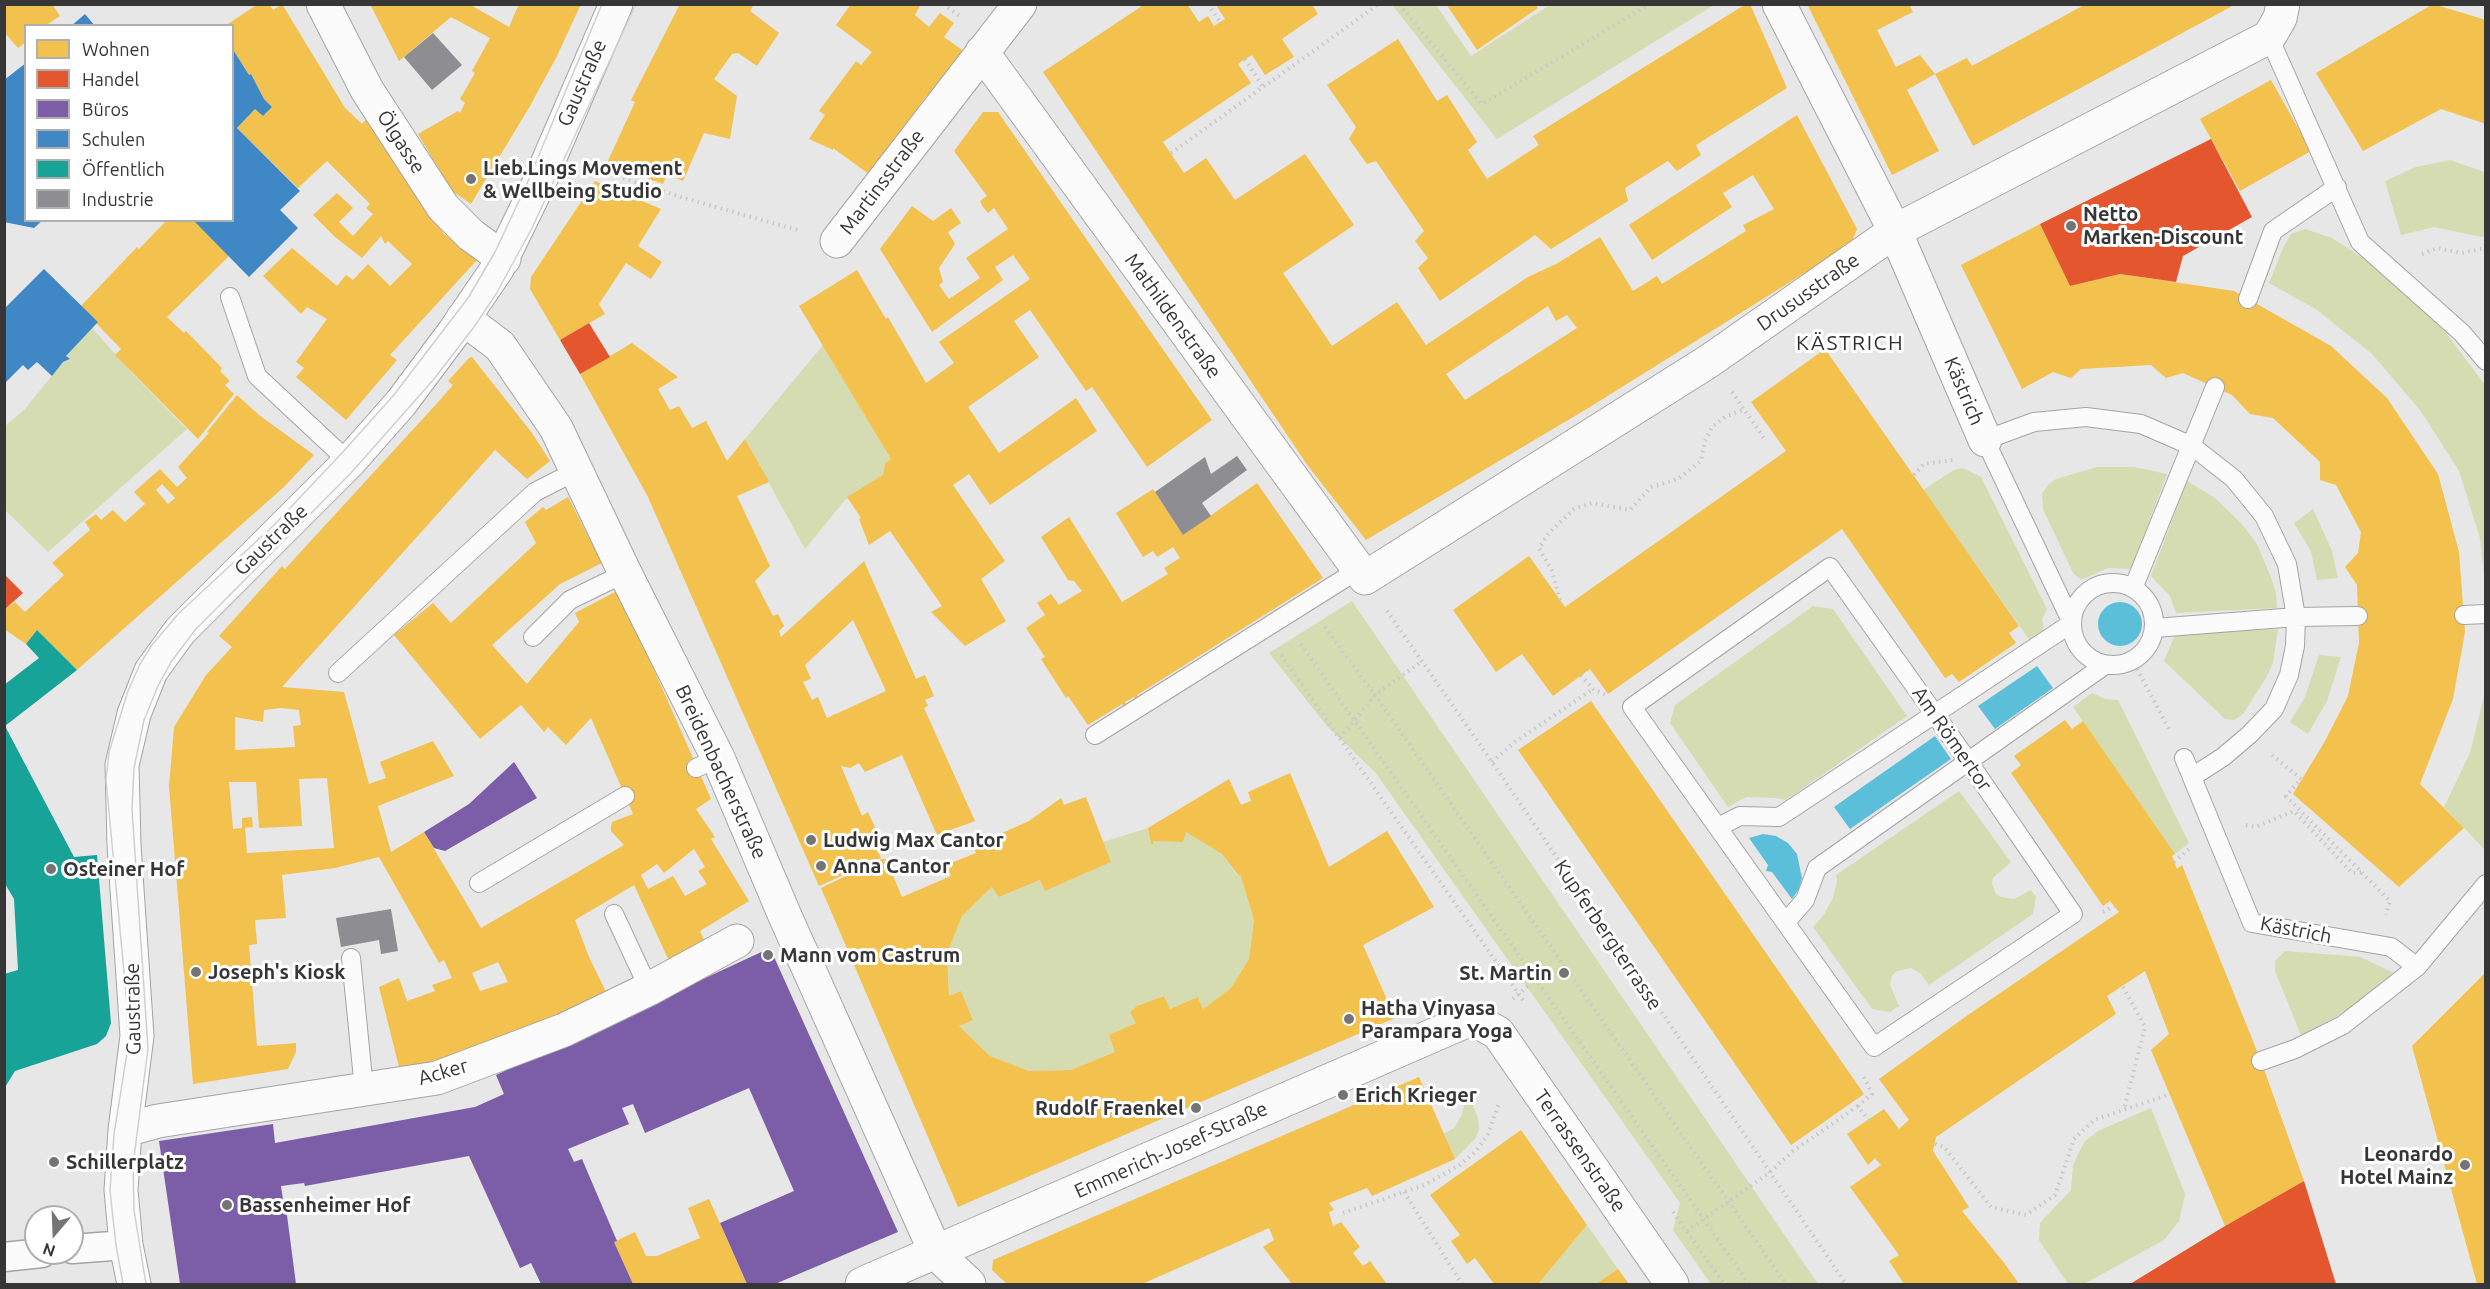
<!DOCTYPE html>
<meta charset="utf-8">
<style>
body{margin:0}
#map{position:relative;width:2490px;height:1289px;overflow:hidden;background:#e7e7e7;font-family:Ubuntu,sans-serif}
canvas{display:block}
.frame{position:absolute;inset:0;border:6px solid #363636;pointer-events:none}
.legend{position:absolute;left:24px;top:24px;width:210px;height:198px;box-sizing:border-box;background:#fff;border:2px solid #afafaf;margin:0;padding:8px 10px;list-style:none;font-size:18px;color:#363636}
.legend li{display:flex;align-items:center;gap:12px;height:30px}
.legend b{width:30px;border:2px solid #afafaf}
.north{position:absolute;left:24px;top:1205px;width:60px;height:60px;box-sizing:border-box;background:#fff;border:2px solid #afafaf;border-radius:50%;rotate:199deg;font-size:16px;font-weight:700;line-height:24px;text-align:center;color:#363636}
.north::after{content:'';display:block;margin:auto;width:21px;height:27px;background:#747474;clip-path:polygon(50% 0,100% 100%,50% 72%,0 100%)}
</style>
<div id="map">
<canvas width="2490" height="1289"></canvas>
<div class="frame"></div>
<ul class="legend">
<li><b style="height:16px;background:#f2c14e"></b>Wohnen</li>
<li><b style="height:16px;background:#e4572e"></b>Handel</li>
<li><b style="height:16px;background:#7b5ea7"></b>Büros</li>
<li><b style="height:16px;background:#3f88c5"></b>Schulen</li>
<li><b style="height:16px;background:#17a398"></b>Öffentlich</li>
<li><b style="height:16px;background:#8d8d92"></b>Industrie</li>
</ul>
<div class="north">N</div>
</div>
<script>
const context = document.querySelector('canvas').getContext('2d');
context.lineJoin = 'round';
function paint(path, color) { context.fillStyle = color; context.fill(path, 'evenodd'); }
const toPath = rows => new Path2D(rows.map(r => 'M' + r).join(''));
function strokePath(path, color, width, dash) { context.strokeStyle = color; context.lineWidth = width; context.lineCap = dash ? 'butt' : 'round'; context.setLineDash(dash || []); context.stroke(path); }
function drawText(font, color, halo, rows, align = 'center') {
  context.font = font + ' Ubuntu,sans-serif'; context.lineWidth = 6; context.setLineDash([]); context.textBaseline = 'middle'; context.strokeStyle = halo; context.fillStyle = color; for (const [text, x, y, turn = 0] of rows) {
    context.save(); context.translate(x, y); context.rotate((+turn || 0) * Math.PI / 180); context.textAlign = isNaN(turn) ? turn : align; if (halo) context.strokeText(text, 0, 0); context.fillText(text, 0, 0); context.restore();
  }
}
paint(toPath([
 [1395,5,1436,5,1471,56,1550,5,1714,5,1497,139,1393,6],
 [2450,160,2485,172,2485,235,2482,237,2434,227,2401,235,2385,181,2416,167],
 [2305,229,2332,238,2363,258,2402,288,2446,333,2485,385,2485,583,2480,538,2459,471,2420,410,2372,354,2317,310,2269,283,2283,248,2291,234],
 [92,328,132,373,187,429,48,552,5,510,5,426,25,409,63,362,70,360,66,356],
 [823,345,891,459,885,463,883,475,845,500,805,549,745,439],
 [2097,467,2134,467,2167,474,2131,569,2108,568,2081,580,2073,573,2043,509,2042,494,2048,485,2056,479],
 [1962,468,1981,477,2047,609,2042,619,2044,630,2029,639,1923,490,1954,470],
 [2187,481,2215,498,2241,523,2257,544,2272,580,2276,593,2277,608,2176,613,2170,596,2151,576],
 [2313,509,2332,551,2338,578,2317,580,2311,551,2294,523],
 [1352,601,1818,1284,1711,1284,1673,1230,1680,1203,1375,772,1327,726,1269,653],
 [1813,606,1833,609,1907,716,1786,800,1776,798,1746,797,1728,807,1670,723,1675,705],
 [2278,629,2273,663,2266,678,2243,714,2234,720,2225,719,2164,661,2176,633],
 [2319,655,2341,657,2327,701,2308,734,2290,722,2305,697],
 [2485,692,2486,850,2485,850,2444,807,2470,753],
 [2092,693,2105,699,2118,700,2189,843,2175,854,2073,707],
 [1959,791,2011,862,1993,878,1992,884,1996,894,2001,897,2014,899,2031,890,2036,897,2033,914,1929,985,1920,973,1911,968,1897,971,1892,976,1890,985,1899,1006,1890,1012,1872,1009,1813,927,1823,916,1833,898,1837,881,1836,875],
 [1148,828,1151,844,1153,841,1182,842,1186,832,1222,854,1238,876,1240,874,1254,920,1249,959,1231,988,1203,1009,1198,997,1170,1009,1164,996,1137,1006,1131,1012,1136,1023,1109,1035,1115,1052,1071,1070,1029,1071,990,1056,959,1026,973,1019,961,991,949,996,947,954,962,916,992,887,999,897,1040,880,1045,891,1111,862,1103,842],
 [2285,951,2360,957,2394,973,2365,999,2341,1014,2301,1035,2275,971,2275,961],
 [1467,1091,1478,1118,1479,1130,1475,1139,1455,1159,1443,1134,1454,1128,1462,1115],
 [2151,1108,2185,1194,2179,1221,2164,1240,2084,1284,2068,1284,2039,1240,2040,1223,2071,1190,2073,1165,2084,1142,2098,1131],
 [1587,1225,1618,1269,1596,1284,1538,1284]
]), '#d5dcb1');
paint(toPath([
 '2098 624a22 22 0 1 1 44 0a22 22 0 1 1-44 0Z',
 [2037,666,2053,688,1995,729,1978,706],
 [1935,736,1951,759,1850,829,1834,807],
 [1763,834,1776,836,1788,843,1797,854,1802,878,1799,889,1792,899,1772,872,1766,871,1768,865,1749,838]
]), '#5bbfd9');
paint(toPath([
 [4,4,52,4,60,16,45,26,26,26,26,42,18,48,4,32],
 [258,4,269,4,273,10,282,4,345,108,362,124,372,113,443,233,477,260,390,355,397,360,346,420,296,377,304,368,296,362,327,319,307,307,301,314,263,276,292,248,337,286,346,275,353,280,368,264,390,286,412,264,388,241,385,244,381,236,362,258,335,237,313,215,337,193,353,208,339,222,353,236,373,214,366,208,370,204,327,161,298,188,237,128,255,109,263,116,272,107,264,99,251,74,249,75,232,48,232,26,225,26],
 [370,4,469,4,509,27,519,4,581,4,557,56,530,106,471,204,452,191,418,134,458,111,460,113,465,103,460,99,475,73,472,71,490,38,451,17,399,61],
 [680,4,754,4,750,11,779,33,757,66,738,53,732,54,714,79,737,96,730,139,704,133,683,181,667,174,663,184,607,163,635,102,631,100],
 [851,4,921,4,915,15,929,27,940,13,954,23,944,37,965,52,931,99,927,95,870,175,833,148,833,150,809,139,825,115,819,111,856,61,861,65,872,52,836,25],
 [1145,4,1187,4,1199,22,1208,16,1214,26,1225,19,1217,7,1221,4,1316,4,1313,6,1318,14,1282,39,1294,57,1265,75,1252,55,1245,59,1238,64,1251,83,1163,142,1184,173,1206,158,1235,200,1305,154,1354,225,1283,273,1332,346,1397,302,1426,345,1528,277,1558,263,1600,237,1633,291,1657,276,1662,284,1746,231,1743,225,1774,209,1753,175,1723,193,1732,207,1652,260,1629,225,1797,115,1857,229,1851,244,1590,407,1366,540,1308,466,1043,72],
 [1548,306,1556,321,1567,315,1577,328,1465,400,1446,374],
 [1446,4,1535,4,1538,8,1477,50],
 [1746,4,1750,4,1787,88,1696,145,1701,155,1677,171,1668,161,1625,188,1628,201,1551,249,1535,235,1440,301,1418,268,1428,258,1415,241,1424,231,1376,161,1367,164,1349,139,1356,127,1327,85,1398,39,1437,101,1447,95,1477,142,1468,150,1487,179,1539,145,1533,136],
 [1807,4,1909,4,1913,12,1877,30,1896,67,1920,55,1935,74,1967,58,1972,66,2086,4,2236,4,1973,146,1935,74,1907,90,1939,151,1892,175],
 [2433,4,2486,20,2486,124,2441,109,2363,151,2316,73],
 [2271,80,2311,151,2240,191,2200,119],
 [983,112,998,112,1212,420,1147,467,1092,387,1086,391,1030,310,1014,321,1039,357,968,407,999,453,1076,398,1097,431,990,505,969,474,953,485,1005,561,981,579,1006,621,965,646,931,612,942,606,890,531,869,545,859,519,861,518,847,497,883,475,885,463,891,459,799,306,857,270,886,319,888,317,926,383,954,363,939,342,1030,279,1013,255,995,267,1003,280,932,332,880,249,912,206,933,221,951,208,961,223,948,232,955,244,939,268,943,282,939,285,949,299,980,278,966,258,1008,229,994,208,988,213,983,207,980,201,987,196,954,151],
 [595,181,661,209,638,246,662,262,651,279,626,263,599,304,605,314,560,340,530,289,531,277],
 [167,220,193,220,229,256,167,317,184,333,186,331,222,368,220,371,230,381,225,385,234,394,198,439,115,355,121,349,96,323,98,322,81,306,137,247,139,249],
 [2040,224,2070,286,2120,274,2234,291,2331,346,2387,398,2438,474,2459,552,2465,632,2453,699,2420,784,2464,828,2399,887,2293,794,2325,741,2348,696,2359,643,2357,585,2345,567,2358,553,2361,532,2336,485,2320,480,2320,462,2273,418,2250,414,2232,395,2183,373,2166,378,2151,365,2081,369,2071,378,2053,372,2022,389,1961,265],
 [632,343,678,377,658,389,670,410,679,406,692,428,706,421,727,461,745,439,769,482,737,496,770,566,755,581,773,616,778,614,784,626,779,631,781,637,864,561,916,679,925,675,934,696,925,700,928,706,924,708,975,821,937,835,902,755,865,772,859,763,850,768,841,766,862,816,868,812,879,836,873,839,881,858,819,886,648,497,580,374],
 [853,620,886,691,827,718,818,697,812,700,803,682,811,679,805,665],
 [1825,349,2019,626,2009,633,2016,643,1959,682,1952,674,1945,678,1842,529,1608,694,1590,669,1553,696,1522,654,1496,672,1453,610,1529,556,1565,607,1786,451,1751,402],
 [472,357,532,433,550,461,527,479,495,450,282,687,344,692,369,784,386,778,380,762,433,741,454,776,378,806,391,852,424,832,481,928,624,845,611,831,611,827,612,822,633,814,591,718,566,745,548,727,544,732,521,705,480,739,394,635,433,603,451,623,536,543,525,522,543,507,546,510,568,497,602,563,560,584,492,645,527,684,579,622,575,613,617,591,644,647,711,799,696,809,715,837,711,839,749,901,700,931,706,944,670,963,634,885,575,920,589,957,607,994,531,1031,400,1071,379,987,399,978,407,1001,435,991,432,985,452,978,444,960,439,963,379,857,335,868,282,875,286,918,255,920,257,944,249,945,257,1046,296,1043,296,1052,288,1069,193,1084,169,786,174,727,206,675,232,647,219,636,282,566,285,569,440,400,453,385,448,381,469,358],
 [281,708,299,710,301,725,293,726,295,747,235,750,235,717,263,722,264,710],
 [327,778,334,848,247,853,245,828,253,827,252,817,242,818,242,828,233,829,229,782,256,782,259,828,302,826,299,779],
 [694,849,705,867,698,871,707,884,685,896,673,876,648,889,641,875,657,864,664,873],
 [498,962,508,982,480,991,472,973],
 [237,395,259,415,314,455,284,487,77,670,37,630,26,644,4,629,4,610,15,602,25,612,64,575,52,563,90,530,85,522,96,514,101,520,113,510,125,522,145,504,134,492,160,469,177,487,187,478,178,467,209,433,207,432],
 [162,484,175,498,168,504,156,490],
 [1257,483,1323,578,1137,695,1139,698,1137,701,1134,697,1125,702,1128,706,1125,708,1122,704,1088,725,1068,696,1066,698,1041,659,1045,657,1026,628,1045,615,1037,603,1051,594,1059,605,1082,591,1074,581,1068,580,1041,537,1069,517,1122,602,1168,574,1164,568,1180,558,1173,547,1157,557,1153,551,1143,557,1116,513,1153,489,1183,535],
 [1591,701,1864,1094,1791,1145,1518,750],
 [2065,720,2072,729,2083,721,2175,854,2172,856,2177,869,2182,865,2261,1061,2304,1181,2225,1226,2151,1050,2169,1034,2145,971,2107,996,2116,1014,1936,1137,1933,1151,1969,1207,1962,1211,2005,1264,2019,1284,1904,1284,1889,1261,1899,1255,1850,1187,1881,1165,1875,1158,1868,1165,1847,1134,1884,1109,1899,1129,1909,1120,1879,1079,1968,1015,2119,912,2110,901,2103,906,2011,773,2021,765,2014,756],
 [1290,773,1329,867,1387,831,1434,907,1363,945,1395,1018,958,1207,821,888,881,859,886,859,902,897,951,876,946,865,976,853,973,846,1029,821,1061,798,1064,805,1086,797,1111,862,1045,891,1040,880,999,897,992,887,962,916,947,954,949,996,961,991,973,1020,959,1026,990,1056,1029,1071,1071,1070,1115,1052,1109,1035,1136,1023,1130,1012,1137,1006,1164,996,1170,1009,1198,997,1203,1009,1231,988,1249,959,1254,920,1240,874,1239,876,1222,854,1186,832,1183,842,1153,841,1153,844,1151,844,1148,828,1229,779,1241,805,1251,801,1248,792],
 [2486,972,2486,1284,2477,1284,2412,1046],
 [1419,1077,1455,1159,1372,1196,1367,1188,1329,1203,1334,1210,1329,1212,1333,1226,1341,1222,1360,1247,1353,1253,1363,1266,1370,1261,1387,1284,1292,1284,1263,1247,1274,1240,1269,1228,1142,1284,1007,1284,992,1270,993,1260],
 [1521,1130,1587,1225,1538,1284,1494,1284,1475,1258,1467,1264,1451,1241,1460,1235,1430,1195],
 [709,1199,747,1284,633,1284,614,1242,635,1232,646,1256,657,1256,700,1238,688,1208],
 [1618,1269,1629,1284,1596,1284]
]), '#f2c14e');
paint(toPath([
 [2211,139,2252,217,2183,256,2176,282,2120,274,2070,286,2040,224],
 [589,323,610,357,580,374,560,340],
 [4,574,23,593,4,610],
 [2304,1181,2336,1284,2130,1284,2225,1226]
]), '#e4572e');
paint(toPath([
 [514,762,537,798,445,851,434,848,424,832,469,804],
 [770,948,898,1232,775,1284,747,1284,720,1223,794,1191,749,1088,645,1133,633,1104,622,1108,629,1124,568,1149,574,1162,582,1159,617,1241,614,1242,633,1284,541,1284,531,1263,520,1268,469,1156,305,1186,304,1183,281,1186,283,1200,285,1200,296,1284,180,1284,159,1141,273,1124,275,1143,475,1107,504,1094,496,1075]
]), '#7b5ea7');
paint(toPath([
 [85,14,95,26,71,26],
 [232,48,249,75,251,74,264,99,272,107,263,116,255,109,237,128,300,191,280,210,298,228,249,277,193,220,232,220],
 [26,63,26,220,43,220,34,228,4,222,4,80],
 [44,269,98,322,66,356,70,359,63,362,52,376,37,362,28,370,23,365,4,384,4,309]
]), '#3f88c5');
paint(toPath([
 [37,630,77,670,5,726,74,857,97,855,111,1023,106,1036,97,1044,15,1071,4,1089,4,974,18,970,14,899,4,882,4,685,39,658,26,644]
]), '#17a398');
paint(toPath([
 [433,33,462,65,432,90,404,57],
 [1237,456,1247,470,1202,503,1211,516,1183,535,1155,492,1205,457,1211,474],
 [391,909,398,951,381,954,379,940,341,947,336,918]
]), '#8d8d92');
const service = toPath([
 [2269,37,2360,242,2462,333,2486,361],
 [230,297,257,376,349,462],
 [2248,299,2273,231,2337,187],
 [1830,567,1968,761,2073,914,1874,1047,1632,707,1830,567],
 '2072 624a41 41 0 1 1 82 0a41 41 0 1 1-82 0Z',
 [2134,586,2215,387],
 [2464,615,2486,614],
 [2155,628,2296,617,2358,616],
 [533,637,570,600,625,573],
 [338,673,535,492,576,471],
 [1095,735,1358,570],
 [2184,758,2252,923,2391,947,2417,967],
 [696,768,718,758],
 [1718,827,1740,816,1779,817,2072,623,1985,440,2034,422,2086,417,2141,424,2192,446,2234,479,2264,516,2287,564,2296,617,2295,646,2289,675,2274,709,2249,735,2223,757,2192,777],
 [479,883,625,796],
 [614,914,649,989],
 [1786,922,1805,900,1817,868,2105,665],
 [351,958,364,1089],
 [2261,1061,2295,1049,2343,1025,2417,967,2486,884]
]);
const pedestrian = toPath([
 [72,1249,126,1245],
 [4,1257,42,1253]
]);
const minor = toPath([
 [323,4,367,90,443,207,471,235,504,259],
 [1779,4,1895,231,1985,440],
 [982,52,1365,578,1709,361,1895,231,2269,37,2280,18,2283,4],
 [837,241,1020,4],
 [463,318,500,346,556,428,625,573,718,758,785,916,936,1253,969,1284],
 [125,1130,158,1121,437,1078,564,1030,649,989,737,941],
 [134,1284,126,1245,121,1190,125,1130,137,1036,124,845,122,765,134,714,151,671,180,631,349,462,401,403,454,332,497,269,538,185,616,4],
 [862,1284,1466,1021,1482,1024,1498,1033,1672,1284]
]);
strokePath(service, '#a4a4a4', 20);
strokePath(pedestrian, '#a4a4a4', 31);
strokePath(minor, '#a4a4a4', 35);
strokePath(toPath([
 [943,4,961,17],
 [1208,4,1220,22],
 [1403,9,1482,104,1650,4],
 [1245,59,1263,87],
 [1171,153,1379,4],
 [589,167,684,198,801,231],
 [2422,254,2437,248,2461,253,2486,248],
 [1732,392,1766,441],
 [1914,475,1924,464,1953,460],
 [1560,600,1552,571,1539,548,1550,532,1574,509,1592,503,1630,510,1651,487,1678,479,1701,461,1705,441,1712,427,1725,417,1745,409],
 [1387,611,1492,762,1846,1284],
 [1325,627,1375,695,1786,1284],
 [1301,644,1749,1284],
 [1281,655,1525,1003],
 [2137,669,2170,731],
 [1581,675,1593,689,1606,695],
 [1340,738,1375,695,1421,662],
 [2272,755,2301,779,2286,796,2390,901,2386,915],
 [1492,762,1515,742,1593,689],
 [2246,825,2255,827,2294,811,2352,873,2362,872],
 [2174,862,2189,849],
 [2103,912,2114,906],
 [2123,987,2145,1027,2124,1109],
 [1513,999,1528,986],
 [1864,1077,1872,1094,1858,1106,1869,1121],
 [1935,1144,1944,1147,1991,1207,2026,1215,2055,1195,2074,1139,2094,1120,2170,1094],
 [1404,1192,1462,1284],
 [1673,1212,1724,1284],
 [1343,1213,1424,1185,1460,1165,1477,1150,1488,1134,1499,1103],
 [1687,1231,1769,1173,1793,1151,1858,1106]
]), '#c8c8c8', 4, [1.5, 4.5]);
strokePath(service, '#fbfbfb', 18);
strokePath(pedestrian, '#fbfbfb', 28);
strokePath(minor, '#fbfbfb', 33);
strokePath(toPath([
 [123,1284,116,1245,110,1191,114,1134,128,1047,127,1004,106,780,109,752,128,691,140,664,152,645,179,613,273,526,341,454,393,396,468,298,495,252,526,186,602,4],
 [146,1284,134,1210,133,1165,148,1049,132,809,134,768,144,720,158,686,171,662,196,629,351,473,434,379,474,327,496,294,532,228,636,4]
]), '#d0d0d0', 1.5);
for (const [x, y, r, color] of [
 [471,179,6,"#747474"],
 [2071,226,6,"#747474"],
 [811,840,6,"#747474"],
 [821,866,6,"#747474"],
 [51,869,6,"#747474"],
 [768,955,6,"#747474"],
 [196,972,6,"#747474"],
 [1564,973,6,"#747474"],
 [1349,1019,6,"#747474"],
 [1343,1095,6,"#747474"],
 [1196,1108,6,"#747474"],
 [54,1162,6,"#747474"],
 [2465,1165,6,"#747474"],
 [227,1205,6,"#747474"]
]) { const dot = new Path2D(); dot.arc(x, y, r, 0, 2 * Math.PI); context.fillStyle = color; context.fill(dot); strokePath(dot, '#fff', 2); }
drawText('20px', '#363636', '#fff', [
 ["Gaustraße",582,83,-66],
 ["Ölgasse",401,142,57],
 ["Martinsstraße",882,182,-53],
 ["Drususstraße",1808,292,-35],
 ["Mathildenstraße",1173,316,54],
 ["Kästrich",1964,391,67],
 ["Gaustraße",271,540,-44],
 ["Am Römertor",1952,739,55],
 ["Breidenbacherstraße",721,772,65],
 ["Kästrich",2296,930,11],
 ["Kupferbergterrasse",1608,935,56],
 ["Gaustraße",133,1009,-91],
 ["Acker",443,1072,-16],
 ["Emmerich-Josef-Straße",1171,1150,-24],
 ["Terrassenstraße",1580,1151,55]
]);
drawText('bold 20px', '#363636', '#fff', [
 ["Lieb.Lings Movement",483,168],
 ["& Wellbeing Studio",483,191],
 ["Netto",2083,214],
 ["Marken-Discount",2083,237],
 ["Ludwig Max Cantor",823,840],
 ["Anna Cantor",833,866],
 ["Osteiner Hof",63,869],
 ["Mann vom Castrum",780,955],
 ["Joseph's Kiosk",208,972],
 ["St. Martin",1552,973,"right"],
 ["Hatha Vinyasa",1361,1008],
 ["Parampara Yoga",1361,1031],
 ["Erich Krieger",1355,1095],
 ["Rudolf Fraenkel",1184,1108,"right"],
 ["Leonardo",2453,1154,"right"],
 ["Hotel Mainz",2453,1177,"right"],
 ["Schillerplatz",66,1162],
 ["Bassenheimer Hof",239,1205]
], 'left');
context.letterSpacing = '1.5px';
drawText('21px', '#303032', '#fff', [
 ["KÄSTRICH",1850,343]
]);
context.letterSpacing = '0px';
</script>
